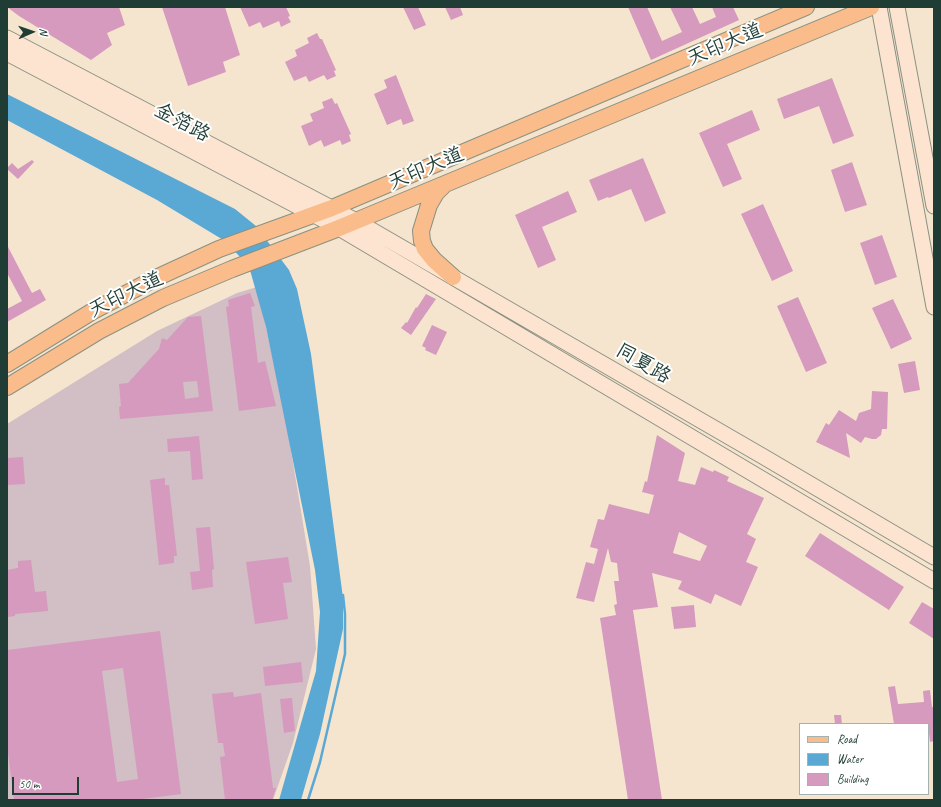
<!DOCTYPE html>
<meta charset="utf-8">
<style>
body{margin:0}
#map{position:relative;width:941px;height:807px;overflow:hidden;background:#f5e5cf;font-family:Caveat,sans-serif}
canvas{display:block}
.frame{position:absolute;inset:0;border:8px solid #1f3d34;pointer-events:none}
.legend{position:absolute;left:799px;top:723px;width:130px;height:72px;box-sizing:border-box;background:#fff;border:1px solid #a5b1ae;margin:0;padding:5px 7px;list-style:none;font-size:12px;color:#1f3d34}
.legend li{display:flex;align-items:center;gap:8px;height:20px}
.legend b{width:20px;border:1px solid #a5b1ae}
.north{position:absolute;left:12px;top:12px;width:40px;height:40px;-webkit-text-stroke:3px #fff;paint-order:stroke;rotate:88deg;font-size:11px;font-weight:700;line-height:16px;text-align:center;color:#1f3d34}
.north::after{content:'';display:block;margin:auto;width:14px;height:18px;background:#1f3d34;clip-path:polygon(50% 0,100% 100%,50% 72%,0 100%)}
.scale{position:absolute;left:12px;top:777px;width:67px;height:18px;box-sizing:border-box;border:2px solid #1f3d34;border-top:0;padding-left:5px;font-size:12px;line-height:14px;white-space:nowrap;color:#1f3d34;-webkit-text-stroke:3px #fff;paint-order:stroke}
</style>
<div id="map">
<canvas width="941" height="807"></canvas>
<div class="frame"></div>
<ul class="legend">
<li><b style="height:5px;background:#f9bc8a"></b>Road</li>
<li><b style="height:11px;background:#5aa8d4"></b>Water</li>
<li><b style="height:11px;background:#d59abd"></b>Building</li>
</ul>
<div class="north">N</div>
<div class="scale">50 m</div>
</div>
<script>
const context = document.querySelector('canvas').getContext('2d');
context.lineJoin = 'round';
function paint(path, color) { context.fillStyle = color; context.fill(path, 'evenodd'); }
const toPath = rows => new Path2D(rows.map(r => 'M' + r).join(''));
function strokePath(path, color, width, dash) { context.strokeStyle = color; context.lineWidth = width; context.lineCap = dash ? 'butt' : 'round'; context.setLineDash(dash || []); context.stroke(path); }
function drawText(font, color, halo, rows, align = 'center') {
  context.font = font + ' Caveat,"LXGW WenKai TC",sans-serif'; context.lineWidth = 4; context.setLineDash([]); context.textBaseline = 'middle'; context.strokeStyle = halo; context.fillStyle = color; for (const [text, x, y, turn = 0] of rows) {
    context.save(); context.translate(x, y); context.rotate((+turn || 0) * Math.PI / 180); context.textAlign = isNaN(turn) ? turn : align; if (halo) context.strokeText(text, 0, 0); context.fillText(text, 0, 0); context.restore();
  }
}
paint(toPath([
 [257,287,284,408,310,566,316,649,293,743,273,800,7,800,7,424,157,331,237,293]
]), '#d2bec5');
paint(toPath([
 [7,94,235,209,256,226,289,270,297,289,311,354,343,598,343,629,320,734,301,800,279,800,316,671,320,612,315,570,266,327,250,270,241,258,225,241,157,200,7,120]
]), '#5aa8d4');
strokePath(toPath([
 [308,800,320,762,345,654,345,614,343,595]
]), '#5aa8d4', 2.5);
paint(toPath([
 [7,7,119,7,125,25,107,33,112,45,91,60,19,16],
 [162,7,225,7,240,55,223,62,226,72,188,86],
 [240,7,286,7,290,16,288,17,291,22,281,27,279,21,263,28,260,22,249,27],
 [403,7,418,7,426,25,414,30],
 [445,7,460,7,463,15,451,20],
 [628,7,647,7,662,41,682,32,670,7,692,7,700,24,716,17,712,7,733,7,739,20,651,60],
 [317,33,320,39,322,39,336,70,334,71,336,76,327,80,324,75,309,82,306,76,294,81,285,62,297,56,295,50,309,43,307,38],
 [396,75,414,121,403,125,401,119,387,125,374,94,387,88,384,80],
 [832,78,854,136,833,144,819,106,784,119,777,99],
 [332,98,335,104,337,103,351,134,349,135,351,141,342,145,340,140,324,147,321,140,309,146,301,126,313,121,310,114,324,108,322,102],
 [752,110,760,130,727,144,742,179,723,187,699,133],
 [643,158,666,213,645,222,631,189,609,198,608,197,598,201,589,180],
 [32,160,34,162,18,179,7,169,7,168,12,163,18,169],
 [852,162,867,205,845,212,831,170],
 [568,191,577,212,542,227,556,260,538,268,515,215],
 [763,204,793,271,772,281,741,214],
 [882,235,897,277,875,285,860,243],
 [7,245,32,293,40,289,46,300,7,322,7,309,22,301,7,273],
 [250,293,255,306,251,307,258,363,265,361,276,406,239,411,226,307,229,306,228,300],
 [426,294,436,299,411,335,401,328,406,322,407,323,416,307,417,308],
 [798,297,827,363,806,372,777,306],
 [893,299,912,339,891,349,872,308],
 [201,316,213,411,120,419,119,407,121,406,119,384,128,383,159,349,162,338,167,340,188,317],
 [197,381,199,397,185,399,183,382],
 [432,325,447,332,436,355,425,350,426,348,422,346],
 [915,361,920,390,904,393,898,364],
 [872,391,888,392,887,429,882,429,881,435,876,439,872,439,865,437,861,443,846,433,850,458,816,442,826,423,829,425,839,410,856,421,859,413,871,409],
 [657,435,685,453,678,481,695,485,701,467,713,472,714,470,729,477,727,481,764,498,747,534,756,539,746,562,758,567,741,606,715,594,711,604,678,589,682,581,652,573,658,607,633,610,662,800,628,800,600,618,616,615,614,605,617,604,614,581,619,581,617,563,611,562,608,548,594,602,576,598,586,562,594,564,598,549,590,547,598,519,604,520,609,504,649,514,654,495,642,492,645,481,647,482],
 [679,532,707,546,700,561,673,553],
 [199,436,203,479,192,480,190,451,168,452,167,439],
 [23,457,25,484,8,485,7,458],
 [165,478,165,485,169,485,177,556,174,556,174,563,159,565,150,480],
 [210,527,214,569,212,570,213,587,192,590,190,572,200,571,196,528],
 [820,533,904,587,889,610,805,556],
 [288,557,292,582,283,583,288,619,255,624,246,562],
 [31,560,35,592,46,591,48,611,15,614,15,616,7,617,7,570,18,568,18,561],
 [922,602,934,609,934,639,909,623],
 [694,605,696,627,674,629,671,607],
 [160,631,181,794,135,800,14,800,7,745,7,650],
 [123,668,138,779,117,782,102,671],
 [301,662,303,682,265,686,263,667],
 [895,686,898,704,924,702,923,691,930,690,932,707,934,707,934,741,930,742,928,724,894,724,888,687],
 [233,692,234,697,261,693,273,788,276,788,272,800,225,800,220,757,225,756,223,743,218,743,212,694],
 [292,698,295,731,284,733,280,699],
 [834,715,841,715,842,724,835,724]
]), '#d59abd');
const secondary = toPath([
 [879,7,934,307],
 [897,7,934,206],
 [7,38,356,221,764,457,934,557],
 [7,53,339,228,934,581]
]);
const primary = toPath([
 [443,186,436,193,429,205,421,231,422,241,425,249,434,260,453,277],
 [7,364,93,311,156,278,219,249,332,208,806,7],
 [7,387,99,331,163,298,232,269,339,228,871,7]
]);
strokePath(secondary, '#8a9182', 17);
strokePath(primary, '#8a9182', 18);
strokePath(secondary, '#fde4d0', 15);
strokePath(primary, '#f9bc8a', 16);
drawText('20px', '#1f3d34', '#fff', [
 ["天印大道",725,45,-23],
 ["金箔路",182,123,28],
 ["天印大道",426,169,-23],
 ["天印大道",126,295,-26],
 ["同夏路",643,364,30]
]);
</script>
